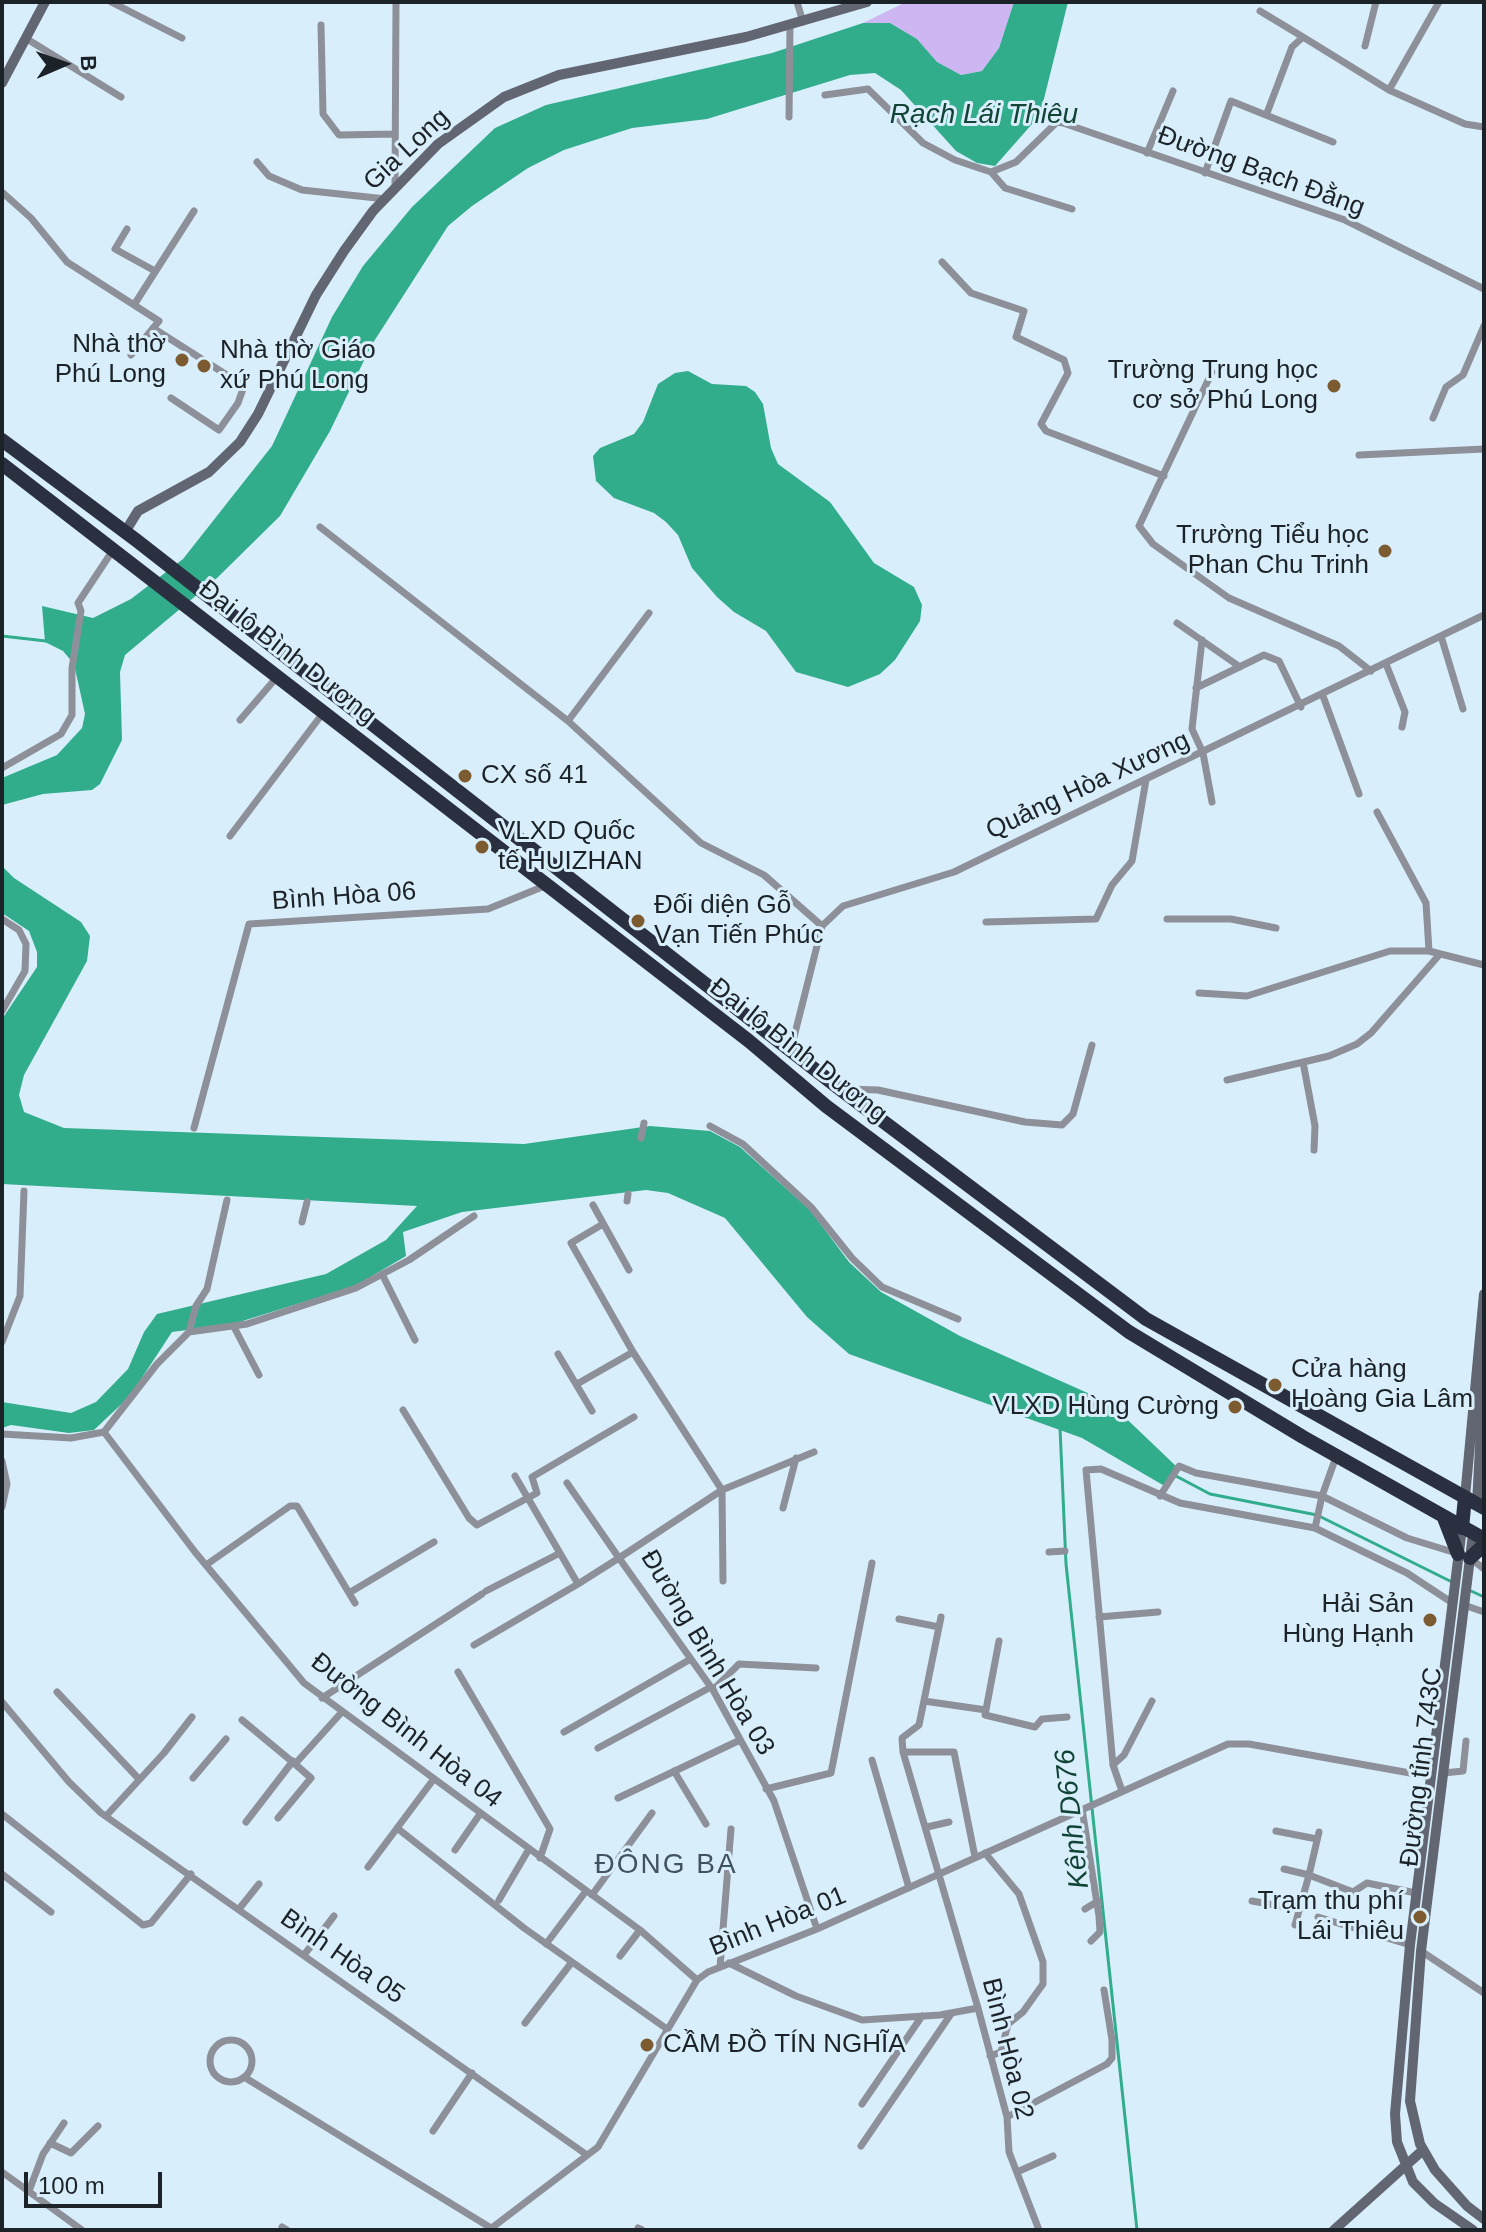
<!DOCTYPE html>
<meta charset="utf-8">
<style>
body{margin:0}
#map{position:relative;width:1486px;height:2232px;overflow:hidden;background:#d9eefb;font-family:Helvetica,sans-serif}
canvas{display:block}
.frame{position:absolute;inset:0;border:4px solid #1b2328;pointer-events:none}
.north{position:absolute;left:24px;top:24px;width:80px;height:80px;-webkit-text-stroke:6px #d9eefb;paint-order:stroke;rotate:88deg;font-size:22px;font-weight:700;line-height:32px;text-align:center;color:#1b2328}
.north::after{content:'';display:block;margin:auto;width:28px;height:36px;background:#1b2328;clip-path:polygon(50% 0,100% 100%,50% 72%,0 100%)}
.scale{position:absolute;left:24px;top:2172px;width:138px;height:36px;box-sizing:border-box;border:4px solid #1b2328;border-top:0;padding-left:10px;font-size:24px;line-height:28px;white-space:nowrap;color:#1b2328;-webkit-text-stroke:6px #d9eefb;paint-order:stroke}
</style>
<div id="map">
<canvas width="1486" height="2232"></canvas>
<div class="frame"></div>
<div class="north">B</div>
<div class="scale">100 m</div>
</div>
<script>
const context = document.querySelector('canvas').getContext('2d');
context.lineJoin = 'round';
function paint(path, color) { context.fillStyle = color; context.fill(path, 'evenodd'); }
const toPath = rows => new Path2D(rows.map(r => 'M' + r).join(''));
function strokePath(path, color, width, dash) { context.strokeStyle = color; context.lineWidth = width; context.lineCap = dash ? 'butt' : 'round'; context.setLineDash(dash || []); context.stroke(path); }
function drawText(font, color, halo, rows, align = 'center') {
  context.font = font + ' Helvetica,sans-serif'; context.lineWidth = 6; context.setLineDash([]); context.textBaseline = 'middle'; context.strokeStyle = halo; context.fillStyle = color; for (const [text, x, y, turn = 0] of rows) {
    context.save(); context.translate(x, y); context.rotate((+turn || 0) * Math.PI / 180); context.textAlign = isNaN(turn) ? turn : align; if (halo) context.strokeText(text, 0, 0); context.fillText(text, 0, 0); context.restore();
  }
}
paint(toPath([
 [906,2,1014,2,999,48,982,71,961,75,937,62,917,39,890,23,863,23]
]), '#cdb6f1');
paint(toPath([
 [1014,2,1068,2,1040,115,995,166,977,163,956,151,901,90,875,73,850,75,707,119,632,128,564,150,528,168,472,206,448,226,371,346,330,431,280,516,217,578,125,655,120,672,122,740,100,784,92,790,43,794,2,805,2,778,57,755,82,728,85,714,74,664,63,651,45,642,42,606,93,618,131,599,183,559,272,446,332,317,363,266,412,207,495,128,546,105,772,53,863,23,890,23,917,39,937,62,961,75,982,71,999,48],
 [688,371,712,384,746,386,755,392,763,404,771,448,778,464,830,502,874,563,914,587,922,605,920,621,895,660,880,674,848,687,796,672,766,631,734,612,717,597,692,568,678,535,666,522,654,513,614,498,596,481,593,456,600,448,634,434,643,422,658,384,675,373],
 [2,866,14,878,81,922,90,936,87,961,24,1075,19,1095,24,1112,64,1128,524,1144,650,1126,710,1131,740,1147,810,1210,849,1262,881,1292,960,1336,1110,1403,1178,1468,1168,1488,1082,1438,849,1354,807,1317,725,1218,668,1193,646,1190,462,1212,403,1232,406,1256,355,1286,233,1324,172,1332,130,1396,94,1430,69,1433,11,1425,2,1428,2,1402,71,1413,96,1402,128,1369,144,1332,157,1314,326,1274,386,1240,417,1206,2,1184,2,1019,37,967,37,952,29,931,2,913]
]), '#31ad8c');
strokePath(toPath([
 [2,636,46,641],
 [1060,1428,1066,1564,1137,2230],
 [1174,1475,1210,1494,1317,1515,1452,1582],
 [1469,1590,1484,1597]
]), '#31ad8c', 3);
strokePath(toPath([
 [111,2,182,38],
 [797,2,803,22],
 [1260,11,1303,37],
 [321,25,323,114,339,135,395,134],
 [27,39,121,97],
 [1365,46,1376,2],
 [1389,90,1439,2],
 [825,95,868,89,923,143,955,160,991,172,1016,162,1057,122,1063,123,1345,220,1484,289],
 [1267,113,1292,47,1303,37,1389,90,1465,124,1484,127],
 [789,117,790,26],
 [1147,153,1173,91],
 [257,162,269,176,302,190,386,199],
 [991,172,1005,188,1072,209],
 [1205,173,1231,101,1333,142],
 [395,188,396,2],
 [2,192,31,218,67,262,159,321,131,355],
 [127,229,115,249,155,271],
 [942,262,971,293,1024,311,1016,337,1064,360,1068,373,1041,424,1046,431,1164,476],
 [134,305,194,211],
 [153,328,244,386,238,403,219,430,171,398],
 [1212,372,1139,526,1153,544,1229,598,1339,646,1371,671],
 [1433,418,1446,387,1463,375,1484,326],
 [1359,455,1484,449],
 [320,527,568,721,701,843,764,875,822,926],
 [1177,623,1240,667],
 [1441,636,1463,709],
 [1202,640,1192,729,1203,753,1212,802],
 [1386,664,1405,712,1402,727],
 [1196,688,1264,655,1279,661,1301,707],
 [1323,696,1359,794],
 [240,720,277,677],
 [568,721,649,613],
 [2,768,61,734,72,715,72,668,81,611,78,603,113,550],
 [1377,812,1426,903,1429,951],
 [230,836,323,713],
 [2,919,19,930,26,944,25,971,2,1011],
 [1167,919,1231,919,1276,928],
 [986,922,1096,919,1112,885,1132,861,1146,780],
 [1199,993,1247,996,1390,951,1429,951,1484,965],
 [791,1049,822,926,843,906,954,872,1484,615],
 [1303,1062,1315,1126,1314,1150],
 [1227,1080,1329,1056,1357,1044,1371,1033,1440,954],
 [846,1089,878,1090,1025,1122,1062,1125,1073,1114,1092,1045],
 [710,1126,743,1144,811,1207,852,1258,882,1287,958,1319],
 [194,1128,249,924,488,909,547,885],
 [641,1138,644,1123],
 [627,1201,628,1194],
 [593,1205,629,1270],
 [302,1222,307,1202],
 [603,1224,571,1243,633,1352,722,1490,723,1581],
 [382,1274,415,1340],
 [234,1327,259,1375],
 [189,1332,196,1306,207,1289,227,1200],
 [2,1342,20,1296,24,1191],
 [558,1354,592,1411],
 [577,1384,633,1352],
 [403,1410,469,1518,477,1525,537,1493,532,1477,634,1417],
 [104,1432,195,1552,304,1683,640,1930,697,1980],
 [2,1434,71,1438,104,1432,157,1364,189,1332,247,1324,356,1288,409,1260,474,1216],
 [814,1452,722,1490,619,1558,713,1690,774,1801,817,1929],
 [2,1461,7,1484,2,1507],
 [515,1476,578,1584,619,1558,567,1483],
 [1160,1496,1179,1466,1196,1473,1322,1496,1407,1538,1456,1553],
 [783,1508,796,1458],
 [1315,1528,1322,1496,1336,1457],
 [1049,1552,1065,1551],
 [1470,1558,1484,1569],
 [206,1565,290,1506,297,1506,355,1603],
 [486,1591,560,1553],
 [349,1593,434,1542],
 [1464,1605,1484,1612],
 [941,1617,919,1725,902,1738,903,1752,954,1752,975,1857],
 [1099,1617,1158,1612],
 [899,1619,939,1627],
 [999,1641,985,1715,1035,1727,1042,1719,1067,1717],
 [474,1645,578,1584],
 [458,1672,550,1829,540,1858],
 [713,1690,739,1664,816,1668],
 [57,1692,138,1778],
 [322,1698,482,1594],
 [924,1701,986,1710],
 [2,1702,69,1782,101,1813,587,2155],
 [242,1720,295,1764,341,1713],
 [564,1732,689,1660],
 [598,1748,711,1687],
 [903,1752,978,2008,1007,2117,1009,2152,1039,2230],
 [872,1760,909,1888],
 [1113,1765,1124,1755,1152,1701],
 [674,1771,706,1824],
 [1444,1773,1463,1771,1466,1741],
 [193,1778,226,1739],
 [766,1789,831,1773,872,1563],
 [1122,1791,1113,1765,1086,1470,1101,1469,1180,1503,1315,1528,1407,1573,1451,1602],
 [618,1798,738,1741],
 [1082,1809,1099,1916,1100,1932,1091,1941],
 [2,1814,143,1925,151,1923,191,1874],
 [106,1816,164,1753,192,1717],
 [278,1818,311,1778,295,1764],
 [246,1822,293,1761],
 [927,1827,949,1822],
 [397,1828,524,1928,667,2029],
 [1276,1831,1317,1839],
 [455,1850,480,1814],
 [985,1853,1019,1894,1043,1962,1043,1984,1023,2012,1008,2024,1001,2052,990,2056],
 [368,1867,433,1780],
 [1284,1869,1309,1875,1319,1832],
 [2,1874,51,1912],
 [592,1895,652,1813],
 [499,1900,529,1849],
 [1252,1901,1298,1909],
 [239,1909,259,1884],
 [1085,1909,1098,1901],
 [1318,1917,1410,1945],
 [1295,1925,1309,1875,1353,1892,1367,1883,1416,1893],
 [546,1944,586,1891],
 [1421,1951,1484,1993],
 [304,1955,334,1916],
 [620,1956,640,1930],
 [729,1963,796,1996,862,2020,940,2015,978,2008],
 [720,1967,731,1829],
 [525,2023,572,1962],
 '210 2061a21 21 0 1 1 42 0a21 21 0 1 1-42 0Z',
 [244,2077,491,2228],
 [862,2104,922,2016],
 [1007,2117,1107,2064,1112,2058,1112,2040,1104,1990],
 [433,2131,472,2073],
 [50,2143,71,2153,98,2126],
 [861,2146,951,2014],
 [2,2172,82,2230],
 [1017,2172,1053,2156],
 [29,2191,43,2154,64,2123],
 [282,2227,287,2230],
 [638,2228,642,2230],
 [489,2230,598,2147,697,1980,708,1972,817,1929,1228,1744,1249,1744,1432,1777]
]), '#8d9099', 7);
strokePath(toPath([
 [2,83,45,2],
 [125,532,138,511,209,472,240,442,258,414,316,295,344,251,373,211,438,144,504,97,559,75,746,37,867,2],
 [1465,1497,1484,1294],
 [1477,1504,1484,1370],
 [1462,1528,1410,1945,1395,2114,1397,2142,1413,2182,1434,2203,1473,2230],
 [1473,1534,1421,1951,1410,2101,1420,2144,1435,2170,1467,2206,1484,2219],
 [1334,2230,1423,2150]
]), '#626672', 10);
strokePath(toPath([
 [2,440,136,540,840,1089,1146,1319,1484,1508],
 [2,464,749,1041,826,1106,1129,1332,1303,1437,1484,1539],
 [1444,1518,1458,1554],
 [1462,1528,1465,1497],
 [1470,1558,1484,1545]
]), '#2a303f', 14);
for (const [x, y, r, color] of [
 [182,360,8,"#7c5b31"],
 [204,366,8,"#7c5b31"],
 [1334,386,8,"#7c5b31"],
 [1385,551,8,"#7c5b31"],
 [465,776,8,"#7c5b31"],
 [482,847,8,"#7c5b31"],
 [638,921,8,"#7c5b31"],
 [1275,1385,8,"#7c5b31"],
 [1235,1407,8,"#7c5b31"],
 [1430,1620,8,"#7c5b31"],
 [1420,1917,8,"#7c5b31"],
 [647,2045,8,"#7c5b31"]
]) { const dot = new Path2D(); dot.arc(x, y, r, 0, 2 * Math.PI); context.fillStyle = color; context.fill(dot); strokePath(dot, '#d9eefb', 3); }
drawText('26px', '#1b2328', '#d9eefb', [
 ["Gia Long",407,150,-43],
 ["Đường Bạch Đằng",1261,172,20],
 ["Đại lộ Bình Dương",287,653,38],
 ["Quảng Hòa Xương",1088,786,-25],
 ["Bình Hòa 06",344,897,-4],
 ["Đại lộ Bình Dương",798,1051,38],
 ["Đường Bình Hòa 03",707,1653,59],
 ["Đường Bình Hòa 04",406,1731,38],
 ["Đường tỉnh 743C",1422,1767,-83],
 ["Bình Hòa 01",778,1922,-22],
 ["Bình Hòa 05",342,1957,35],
 ["Bình Hòa 02",1007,2049,76]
]);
drawText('26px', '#1b2328', '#d9eefb', [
 ["Nhà thờ",166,345],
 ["Phú Long",166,375],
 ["Nhà thờ Giáo",220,351,"left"],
 ["xứ Phú Long",220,381,"left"],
 ["Trường Trung học",1318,371],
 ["cơ sở Phú Long",1318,401],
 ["Trường Tiểu học",1369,536],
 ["Phan Chu Trinh",1369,566],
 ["CX số 41",481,776,"left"],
 ["VLXD Quốc",498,832,"left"],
 ["tế HUIZHAN",498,862,"left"],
 ["Đối diện Gỗ",654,906,"left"],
 ["Vạn Tiến Phúc",654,936,"left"],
 ["Cửa hàng",1291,1370,"left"],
 ["Hoàng Gia Lâm",1291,1400,"left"],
 ["VLXD Hùng Cường",1219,1407],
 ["Hải Sản",1414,1605],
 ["Hùng Hạnh",1414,1635],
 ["Trạm thu phí",1404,1902],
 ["Lái Thiêu",1404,1932],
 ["CẦM ĐỒ TÍN NGHĨA",663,2045,"left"]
], 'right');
drawText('italic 28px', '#114436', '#d9eefb', [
 ["Rạch Lái Thiêu",984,115],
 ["Kênh D676",1073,1819,-96]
]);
context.letterSpacing = '2px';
drawText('28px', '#41535e', '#d9eefb', [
 ["ĐÔNG BA",666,1865]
]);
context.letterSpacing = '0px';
</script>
